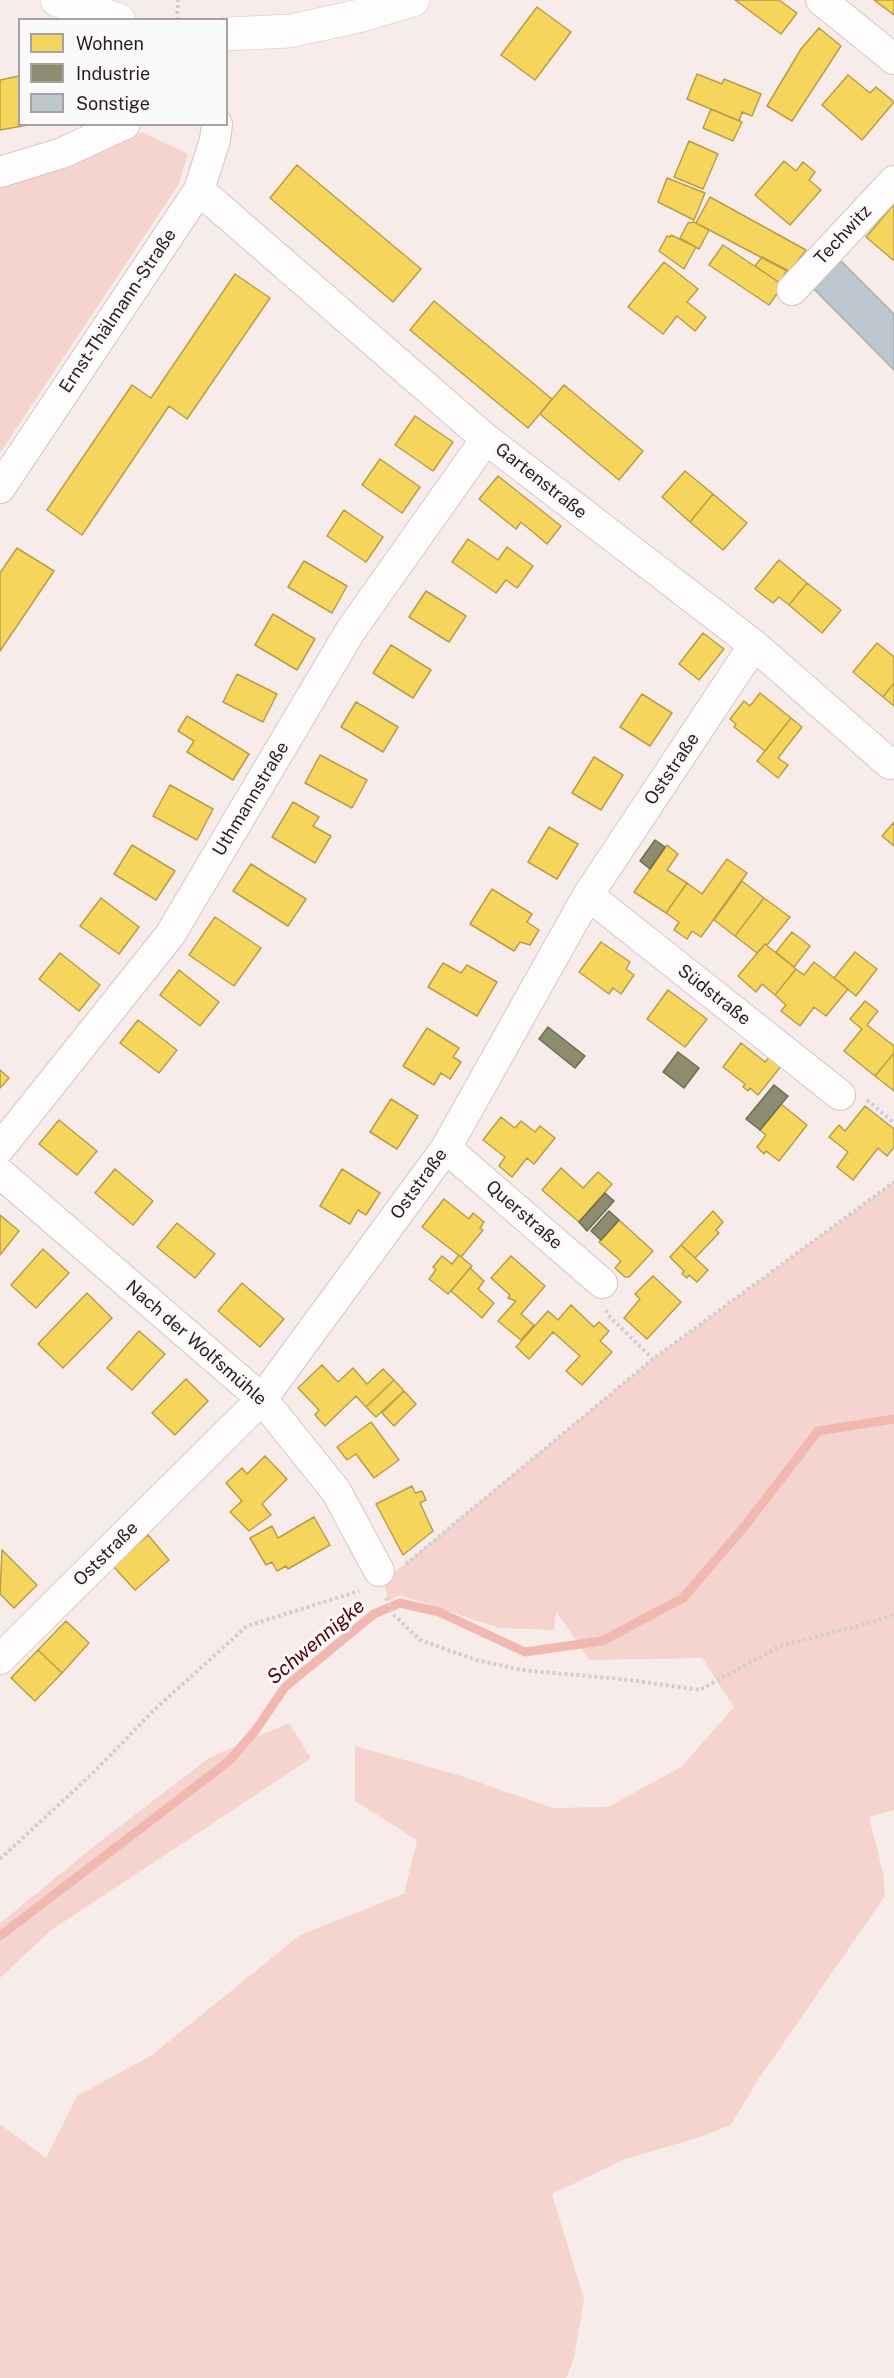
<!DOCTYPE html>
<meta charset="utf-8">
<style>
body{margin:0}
#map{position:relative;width:894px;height:2378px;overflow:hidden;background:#f8ecea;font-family:"Public Sans",sans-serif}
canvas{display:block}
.legend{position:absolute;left:18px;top:18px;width:210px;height:108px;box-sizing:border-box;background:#fafafa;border:2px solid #a7a2a1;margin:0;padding:8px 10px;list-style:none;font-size:18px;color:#2b1e1c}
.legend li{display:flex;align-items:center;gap:12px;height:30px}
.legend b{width:30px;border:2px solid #a7a2a1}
</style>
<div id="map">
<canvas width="894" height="2378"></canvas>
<ul class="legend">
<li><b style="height:16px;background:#f6d55c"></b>Wohnen</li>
<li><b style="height:16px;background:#8c8c6e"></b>Industrie</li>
<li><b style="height:16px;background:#bdc8cc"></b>Sonstige</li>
</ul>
</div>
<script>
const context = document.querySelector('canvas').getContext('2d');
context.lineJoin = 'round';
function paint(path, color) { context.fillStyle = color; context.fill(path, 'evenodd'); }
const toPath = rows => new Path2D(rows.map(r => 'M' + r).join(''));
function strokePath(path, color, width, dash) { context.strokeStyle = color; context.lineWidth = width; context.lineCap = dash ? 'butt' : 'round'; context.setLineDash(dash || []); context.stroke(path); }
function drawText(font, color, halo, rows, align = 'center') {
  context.font = font + ' "Public Sans",sans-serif'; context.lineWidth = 6; context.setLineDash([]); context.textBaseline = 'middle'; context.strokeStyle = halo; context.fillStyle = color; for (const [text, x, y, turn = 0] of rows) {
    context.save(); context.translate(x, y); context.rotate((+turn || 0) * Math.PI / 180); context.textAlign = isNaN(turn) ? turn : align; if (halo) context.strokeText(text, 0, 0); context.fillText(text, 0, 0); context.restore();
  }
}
paint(toPath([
 [142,132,188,154,179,184,0,453,0,186,69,166],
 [894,1182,894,1810,869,1817,883,1872,885,1896,756,2083,731,2125,697,2138,625,2159,552,2194,584,2299,574,2358,566,2378,0,2378,0,2124,46,2158,77,2096,152,2055,300,1935,404,1894,417,1840,355,1801,355,1746,461,1776,553,1808,608,1807,681,1767,734,1707,702,1658,589,1660,556,1611,554,1630,499,1628,400,1595,388,1601,384,1581,653,1359],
 [289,1723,311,1758,50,1931,0,1978,0,1923,102,1840,209,1758]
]), '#f5d3ce');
const homes = toPath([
 [735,0,779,0,797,13,781,34,735,0],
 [874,0,894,0,894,15,874,0],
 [537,7,571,32,535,80,501,55,537,7],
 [819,28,841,46,792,121,767,106,801,49,819,28],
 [697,74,722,84,724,79,761,94,752,116,742,112,739,121,687,99,697,74],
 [848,75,870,93,876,87,894,102,862,140,822,105,848,75],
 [19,76,20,124,28,125,0,130,0,80,19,76],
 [711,109,742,122,733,141,703,128,711,109],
 [689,141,718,154,703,189,674,177,689,141],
 [784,161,796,171,803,162,815,172,809,180,821,190,790,225,755,195,784,161],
 [297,165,421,269,393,302,270,198,297,165],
 [667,178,705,193,694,220,658,202,667,178],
 [710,197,806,250,789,272,696,223,710,197],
 [894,204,894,258,893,260,866,237,894,204],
 [694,222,709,230,699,249,680,238,688,223,694,222],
 [671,235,696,247,684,269,659,251,667,236,670,237,671,235],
 [723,245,783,285,769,305,709,265,723,245],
 [762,257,787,270,780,283,755,266,762,257],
 [664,262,698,289,687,302,706,317,695,331,677,316,663,334,628,307,664,262],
 [235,274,270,298,187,419,169,406,82,535,47,510,132,385,151,398,235,274],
 [434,301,552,399,528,428,410,330,434,301],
 [564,385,643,451,619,480,540,414,564,385],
 [415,416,453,442,433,471,395,445,415,416],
 [380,459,420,487,402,513,362,485,380,459],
 [685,471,713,494,690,522,662,497,685,471],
 [498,476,561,526,547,544,521,522,516,529,479,499,498,476],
 [713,494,747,523,723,550,690,522,713,494],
 [344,510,383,537,366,562,327,536,344,510],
 [468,539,498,560,507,547,533,566,517,588,506,580,496,593,452,562,468,539],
 [17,548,54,571,0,651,0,573,17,548],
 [779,560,807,583,789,605,779,597,773,603,755,589,779,560],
 [304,561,347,586,332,613,288,587,304,561],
 [807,583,841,610,822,633,789,605,807,583],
 [426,591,466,616,449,642,409,617,426,591],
 [273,614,315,639,297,670,255,645,273,614],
 [703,633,724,649,699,680,679,664,703,633],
 [877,643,894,657,894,683,883,697,853,672,877,643],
 [391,645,431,670,413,698,373,673,391,645],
 [237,674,277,694,263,722,223,702,237,674],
 [894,683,894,706,883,697,894,683],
 [760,693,791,718,765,751,734,727,736,724,730,719,744,701,750,706,760,693],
 [642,694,672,713,650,746,620,727,642,694],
 [356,702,398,727,383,752,341,727,356,702],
 [187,716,249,754,233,780,187,752,194,741,178,731,187,716],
 [791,718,802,727,778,758,788,765,778,778,757,761,791,718],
 [320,755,367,780,352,808,305,783,320,755],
 [594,757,623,775,601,810,572,793,594,757],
 [170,785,213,809,197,840,153,816,170,785],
 [293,802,319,817,313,826,331,836,315,863,272,837,293,802],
 [894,822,894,846,882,836,894,822],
 [549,827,578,844,557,879,528,862,549,827],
 [132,845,175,871,156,900,114,874,132,845],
 [667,845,678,854,667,870,687,883,666,913,634,892,667,845],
 [727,859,747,873,701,937,692,931,687,939,674,930,679,922,666,913,687,883,702,894,727,859],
 [251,864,306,899,288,926,233,891,251,864],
 [742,881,764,898,735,936,714,920,742,881],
 [492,889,532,914,527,922,539,930,530,945,520,942,514,951,470,924,492,889],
 [101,898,139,927,119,954,80,926,101,898],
 [764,898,790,917,767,945,765,944,757,953,735,936,764,898],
 [215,917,261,948,234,986,189,955,215,917],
 [792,932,810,946,794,967,776,952,792,932],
 [601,942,630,962,626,969,634,975,621,994,613,988,609,994,579,972,601,942],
 [765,944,796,969,775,995,762,984,756,992,738,976,765,944],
 [855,952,877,969,856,996,834,978,855,952],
 [60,953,100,985,79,1011,39,979,60,953],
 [814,962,848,989,826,1016,814,1007,800,1026,781,1011,786,1005,775,995,796,969,804,975,814,962],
 [443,963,461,973,467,965,497,982,477,1016,428,987,443,963],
 [179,970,219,1002,200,1026,160,995,179,970],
 [668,990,707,1019,685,1047,647,1019,668,990],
 [865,1001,878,1011,867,1025,894,1046,894,1053,875,1076,844,1051,862,1029,850,1019,865,1001],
 [138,1020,177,1050,159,1073,120,1043,138,1020],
 [427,1028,459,1048,453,1057,461,1062,450,1079,441,1073,434,1085,403,1066,427,1028],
 [741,1043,765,1062,770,1056,782,1065,758,1095,750,1088,748,1091,743,1087,745,1084,723,1067,741,1043],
 [894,1053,894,1091,875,1076,894,1053],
 [0,1070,9,1078,0,1088,0,1070],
 [391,1099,418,1116,397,1149,370,1132,391,1099],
 [781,1104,807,1125,779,1161,766,1151,764,1154,757,1147,766,1135,760,1130,781,1104],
 [865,1106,894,1129,894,1147,887,1156,878,1148,853,1180,837,1167,848,1152,829,1137,839,1125,845,1131,865,1106],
 [501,1117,515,1128,521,1121,535,1132,540,1126,555,1138,534,1164,527,1158,512,1177,499,1166,505,1157,483,1140,501,1117],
 [59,1120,97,1151,77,1175,39,1144,59,1120],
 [561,1168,583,1188,598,1172,612,1184,579,1222,542,1190,561,1168],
 [115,1169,153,1201,133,1225,95,1193,115,1169],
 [342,1169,380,1193,366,1215,358,1210,350,1224,320,1206,342,1169],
 [444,1199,469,1219,473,1213,484,1222,480,1228,483,1230,461,1257,422,1227,444,1199],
 [713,1211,723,1222,716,1230,719,1233,695,1258,681,1245,713,1211],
 [0,1215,19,1231,0,1255,0,1215],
 [619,1220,653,1251,629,1277,625,1277,615,1268,621,1261,599,1242,619,1220],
 [177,1223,215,1254,195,1278,157,1247,177,1223],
 [681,1245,708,1270,697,1282,689,1275,687,1278,682,1274,684,1271,670,1257,681,1245],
 [43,1249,69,1273,36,1308,11,1285,43,1249],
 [459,1255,472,1266,448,1294,429,1279,436,1270,433,1267,442,1256,452,1264,459,1255],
 [511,1256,545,1286,521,1314,534,1325,521,1340,498,1321,516,1301,508,1298,510,1295,491,1278,511,1256],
 [470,1268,484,1281,478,1289,494,1303,482,1318,451,1291,470,1268],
 [653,1276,681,1302,647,1339,624,1318,640,1299,635,1294,653,1276],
 [242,1283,284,1319,260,1347,218,1311,242,1283],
 [87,1293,112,1318,63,1368,38,1344,87,1293],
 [571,1305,594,1327,599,1322,609,1331,600,1341,612,1352,582,1385,566,1371,580,1356,553,1332,529,1359,516,1347,548,1311,558,1320,571,1305],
 [139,1331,165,1354,132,1390,107,1368,139,1331],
 [322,1365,338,1382,353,1368,367,1384,383,1369,394,1380,366,1407,356,1396,325,1426,315,1415,319,1410,298,1388,322,1365],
 [186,1379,208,1401,175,1435,152,1413,186,1379],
 [394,1380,404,1391,376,1417,366,1407,394,1380],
 [404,1391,416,1404,394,1426,382,1413,404,1391],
 [371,1422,399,1460,374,1478,356,1454,347,1460,337,1447,371,1422],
 [265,1456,287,1479,262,1504,271,1515,249,1531,230,1512,242,1501,226,1483,242,1468,247,1474,265,1456],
 [412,1486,415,1493,422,1491,426,1500,420,1503,433,1531,403,1555,376,1504,412,1486],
 [314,1517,330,1545,288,1569,286,1566,277,1571,272,1562,266,1565,250,1538,272,1526,278,1538,314,1517],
 [148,1535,169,1560,135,1590,113,1566,148,1535],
 [2,1550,37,1585,14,1608,0,1594,2,1550],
 [66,1621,89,1643,62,1673,38,1650,66,1621],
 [38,1650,62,1673,35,1701,11,1678,38,1650]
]);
paint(homes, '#f6d55c');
strokePath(homes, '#b99e49', 1.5);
const industry = toPath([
 [655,840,665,847,650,869,640,861,655,840],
 [548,1027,585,1056,575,1068,539,1039,548,1027],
 [678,1052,699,1068,684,1088,663,1072,678,1052],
 [774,1085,788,1096,760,1130,746,1119,774,1085],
 [605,1193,614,1201,587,1231,579,1222,605,1193],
 [609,1211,619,1220,601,1240,591,1231,609,1211]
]);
paint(industry, '#8c8c6e');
strokePath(industry, '#6f6b55', 1.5);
strokePath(toPath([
 [0,1936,229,1761,255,1731,285,1687,374,1614,400,1603,439,1612,525,1652,602,1641,683,1598,744,1527,818,1431,894,1419]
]), '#f0b8b1', 9);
const building = toPath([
 [840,260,894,314,894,370,812,287,840,260]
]);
paint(building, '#bdc8cc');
strokePath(building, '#aaacae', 1.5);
const minor = toPath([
 [821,0,894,59],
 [0,172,62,153,125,124],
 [199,190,486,439,754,645,890,764],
 [792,290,894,181],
 [0,488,199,190,215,140,217,124],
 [588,895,840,1095],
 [0,1148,170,935,351,630,486,439],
 [446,1148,602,1283],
 [0,1173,262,1399,336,1491,379,1571],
 [0,1659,262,1399,446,1148,588,895,754,645]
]);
const tertiary = toPath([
 [57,0,119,20],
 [226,34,290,31,359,16,413,0]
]);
strokePath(minor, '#d4c7c5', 32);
strokePath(tertiary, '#d4c7c5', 34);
strokePath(toPath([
 [177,20,178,0],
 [867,1100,894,1123],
 [606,1310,608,1315,653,1359],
 [406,1564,653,1359,894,1182],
 [386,1598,394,1615,420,1640,476,1660,522,1670,630,1680,700,1690,780,1646,873,1622,894,1614],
 [0,1859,92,1774,154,1710,247,1626,359,1591]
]), '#d3cece', 4, [3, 3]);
strokePath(minor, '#fefcfc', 30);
strokePath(tertiary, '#fefcfc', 33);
drawText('18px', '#2b1e1c', '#fafafa', [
 ["Techwitz",843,235,-47],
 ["Ernst-Thälmann-Straße",118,311,-56],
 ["Gartenstraße",541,481,38],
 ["Oststraße",672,769,-56],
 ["Uthmannstraße",251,799,-59],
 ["Südstraße",714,995,38],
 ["Oststraße",419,1184,-54],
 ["Querstraße",524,1215,41],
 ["Nach der Wolfsmühle",196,1343,41],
 ["Oststraße",106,1554,-45]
]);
drawText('italic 20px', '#5a0104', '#fafafa', [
 ["Schwennigke",316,1642,-40]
]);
</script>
